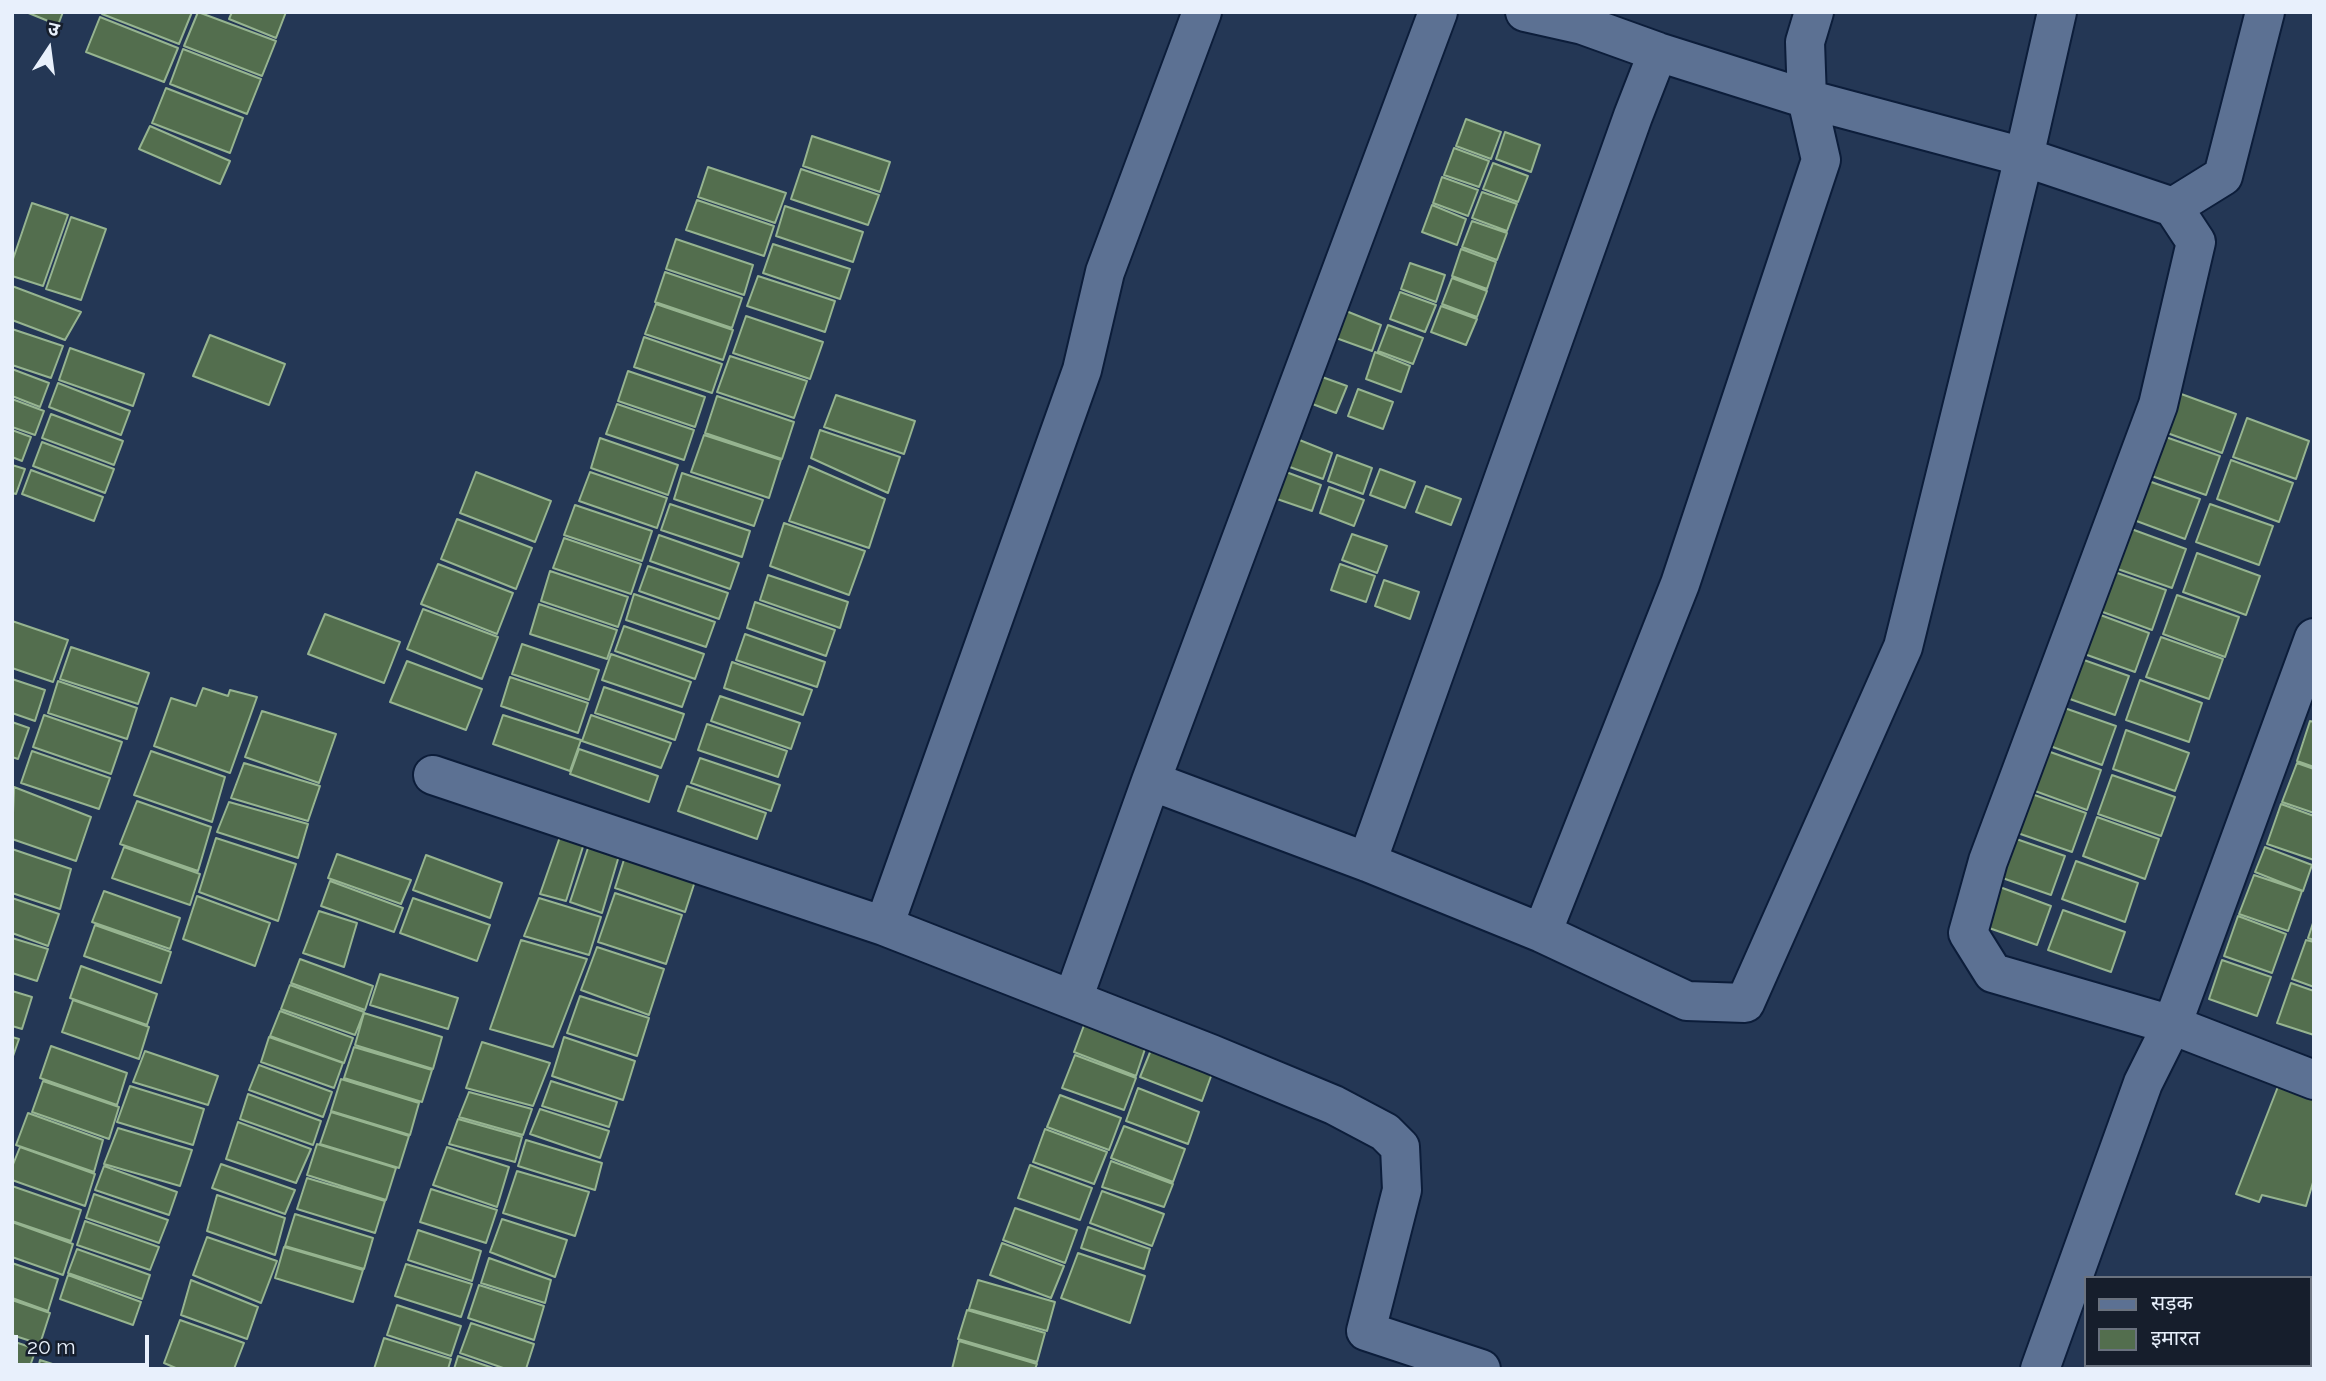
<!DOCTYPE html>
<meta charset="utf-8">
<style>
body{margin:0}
#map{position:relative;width:2326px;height:1381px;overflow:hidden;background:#243755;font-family:Raleway,"Noto Sans Devanagari",sans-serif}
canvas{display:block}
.frame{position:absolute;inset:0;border:14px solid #e8f0fc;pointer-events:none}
.legend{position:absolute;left:2084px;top:1276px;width:228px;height:91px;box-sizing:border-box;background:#161e2c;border:2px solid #6a727f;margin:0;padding:9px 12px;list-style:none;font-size:21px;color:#e8f0fc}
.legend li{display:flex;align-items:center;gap:14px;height:35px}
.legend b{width:35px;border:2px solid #6a727f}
.north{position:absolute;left:14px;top:14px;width:70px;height:70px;-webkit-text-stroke:5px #161e2c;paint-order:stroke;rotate:13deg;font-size:19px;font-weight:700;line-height:28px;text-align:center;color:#e8f0fc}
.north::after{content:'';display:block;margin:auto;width:24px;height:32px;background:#e8f0fc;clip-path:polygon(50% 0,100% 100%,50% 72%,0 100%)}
.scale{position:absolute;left:14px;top:1335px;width:135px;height:32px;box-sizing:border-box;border:4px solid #e8f0fc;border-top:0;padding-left:9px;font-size:21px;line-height:24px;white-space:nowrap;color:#e8f0fc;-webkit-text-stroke:5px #161e2c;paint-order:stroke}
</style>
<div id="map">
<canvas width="2326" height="1381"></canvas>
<div class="frame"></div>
<ul class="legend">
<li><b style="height:9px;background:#5c7193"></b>सड़क</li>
<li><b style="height:19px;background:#536e4e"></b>इमारत</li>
</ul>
<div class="north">उ</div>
<div class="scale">20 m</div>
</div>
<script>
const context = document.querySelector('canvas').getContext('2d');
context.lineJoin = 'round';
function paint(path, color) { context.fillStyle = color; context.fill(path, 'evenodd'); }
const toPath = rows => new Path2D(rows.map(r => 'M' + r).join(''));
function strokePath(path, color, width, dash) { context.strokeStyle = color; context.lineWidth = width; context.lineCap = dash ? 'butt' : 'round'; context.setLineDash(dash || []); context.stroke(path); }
const building = toPath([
 [26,12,63,12,58,25,26,12],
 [102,12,192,12,179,44,102,14,102,12],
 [198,12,276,41,262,76,184,46,198,12],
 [232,12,286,12,276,38,229,19,232,12],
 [100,17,178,48,164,82,86,52,100,17],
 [183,49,261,79,247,114,170,84,183,49],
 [166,88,243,118,230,153,152,123,166,88],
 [1466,119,1501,132,1491,159,1456,146,1466,119],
 [150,126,230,161,220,184,139,149,150,126],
 [1505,132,1540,145,1531,172,1496,159,1505,132],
 [812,136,890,162,880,192,803,166,812,136],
 [1454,148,1489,161,1479,187,1444,175,1454,148],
 [1493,163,1528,176,1518,202,1483,189,1493,163],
 [708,167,786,193,775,223,698,197,708,167],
 [801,169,879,195,868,225,791,199,801,169],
 [1442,177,1478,190,1468,216,1433,203,1442,177],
 [1482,192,1517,204,1507,231,1472,218,1482,192],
 [697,200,774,226,764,256,686,230,697,200],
 [32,203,68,215,43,286,12,276,12,262,32,203],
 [1432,205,1466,219,1457,245,1422,232,1432,205],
 [785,206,863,232,853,262,776,236,785,206],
 [71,217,106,229,81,300,46,289,71,217],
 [1472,221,1507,233,1497,260,1462,247,1472,221],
 [676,239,753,265,744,295,666,269,676,239],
 [773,244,850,269,840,299,763,273,773,244],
 [1461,249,1496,262,1487,289,1452,276,1461,249],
 [1410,263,1445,275,1436,302,1401,289,1410,263],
 [665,272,742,298,732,328,655,302,665,272],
 [758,276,835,301,825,332,747,306,758,276],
 [1452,278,1487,291,1477,317,1442,304,1452,278],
 [12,286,81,312,65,340,12,320,12,286],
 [1400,292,1436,305,1425,332,1390,319,1400,292],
 [656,304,733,330,723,360,645,334,656,304],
 [1441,306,1477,319,1466,345,1431,332,1441,306],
 [1346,311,1381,325,1372,351,1336,338,1346,311],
 [746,316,823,342,810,379,733,353,746,316],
 [1388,325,1423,338,1413,364,1378,351,1388,325],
 [12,329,63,346,51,378,12,365,12,329],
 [210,335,285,364,269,405,193,376,210,335],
 [644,337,722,364,712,393,634,367,644,337],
 [70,348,144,374,133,406,59,380,70,348],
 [1375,352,1410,366,1401,392,1366,379,1375,352],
 [730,356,807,381,794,418,717,392,730,356],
 [12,369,49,383,40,407,12,396,12,369],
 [628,371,705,397,695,427,618,401,628,371],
 [1311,373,1347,386,1336,413,1302,400,1311,373],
 [58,383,130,411,121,435,49,407,58,383],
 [1358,389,1393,402,1383,429,1348,416,1358,389],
 [2173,391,2236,414,2222,453,2159,430,2173,391],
 [836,395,915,421,904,454,824,427,836,395],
 [717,396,794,422,782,459,705,433,717,396],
 [12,399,44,411,35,435,12,427,12,399],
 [617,404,694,430,684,460,606,434,617,404],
 [51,414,123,441,114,465,42,438,51,414],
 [2247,418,2309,441,2296,479,2233,457,2247,418],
 [12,430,31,437,22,461,12,457,12,430],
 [820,430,900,457,888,493,811,458,820,430],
 [2157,434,2220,456,2206,495,2143,473,2157,434],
 [704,435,781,460,769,498,691,472,704,435],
 [600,438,678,465,668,495,591,468,600,438],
 [1297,439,1332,453,1323,479,1287,466,1297,439],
 [42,442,114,469,105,493,33,466,42,442],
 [1337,455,1372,468,1363,494,1328,481,1337,455],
 [2231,460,2293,483,2279,522,2217,499,2231,460],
 [12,465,25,469,16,494,12,493,12,465],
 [809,466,885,499,869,548,789,521,809,466],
 [1380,469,1415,482,1405,508,1370,495,1380,469],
 [31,470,103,497,94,521,22,494,31,470],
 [476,472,551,501,535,542,460,513,476,472],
 [590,472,667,498,657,528,579,501,590,472],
 [1286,472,1321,485,1312,511,1277,499,1286,472],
 [682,473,763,500,754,526,674,499,682,473],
 [2137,477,2200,499,2185,539,2123,516,2137,477],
 [1426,486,1461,499,1451,525,1416,512,1426,486],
 [1329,487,1364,500,1354,526,1320,513,1329,487],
 [670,504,750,531,742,557,661,530,670,504],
 [2210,504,2273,526,2259,565,2196,542,2210,504],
 [575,505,652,531,642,561,564,535,575,505],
 [457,519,532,548,516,589,441,559,457,519],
 [784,523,865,551,849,595,770,566,784,523],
 [2123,526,2186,549,2172,588,2109,566,2123,526],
 [1352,534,1387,546,1377,573,1342,560,1352,534],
 [659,535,739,563,730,589,650,561,659,535],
 [564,538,641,564,631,594,553,568,564,538],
 [2197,553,2260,576,2246,615,2183,592,2197,553],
 [438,564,513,593,497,634,421,604,438,564],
 [1340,564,1375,576,1366,602,1331,590,1340,564],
 [648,566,728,593,719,619,639,591,648,566],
 [2103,568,2166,590,2152,630,2089,607,2103,568],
 [550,571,628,597,618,627,541,601,550,571],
 [768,575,848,602,840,628,760,600,768,575],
 [1384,580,1419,592,1410,619,1375,606,1384,580],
 [634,594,715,622,706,647,626,620,634,594],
 [2177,595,2239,617,2225,657,2163,634,2177,595],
 [755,602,835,630,826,656,747,628,755,602],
 [539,604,617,630,607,659,530,634,539,604],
 [423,609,498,637,482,679,407,649,423,609],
 [2087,610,2149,633,2135,672,2073,650,2087,610],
 [325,614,400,642,384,683,308,654,325,614],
 [12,621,68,640,53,682,12,668,12,621],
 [624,626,704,654,695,679,615,651,624,626],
 [745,634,825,662,817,687,736,660,745,634],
 [2161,637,2223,659,2209,699,2146,677,2161,637],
 [522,644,599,670,589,700,512,674,522,644],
 [71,647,149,673,138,704,60,679,71,647],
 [611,654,691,682,682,707,602,680,611,654],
 [2067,654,2129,676,2115,715,2053,693,2067,654],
 [407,661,482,689,466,730,390,702,407,661],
 [732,662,812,690,803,715,724,688,732,662],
 [510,677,588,703,578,733,501,706,510,677],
 [12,679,45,690,35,721,12,713,12,679],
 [2140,680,2202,703,2189,742,2126,720,2140,680],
 [58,681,137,708,127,739,48,713,58,681],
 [604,687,684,714,675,740,595,713,604,687],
 [203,688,228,696,230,690,257,697,230,773,154,746,171,698,196,706,203,688],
 [720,696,800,723,791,749,711,721,720,696],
 [2053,704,2116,726,2102,765,2039,742,2053,704],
 [262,711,336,734,319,783,245,757,262,711],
 [44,715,122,742,111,774,33,747,44,715],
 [503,715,581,740,570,771,493,744,503,715],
 [591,715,671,743,661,768,582,741,591,715],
 [2310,721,2314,722,2314,767,2297,761,2310,721],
 [12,722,29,728,18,759,12,757,12,722],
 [707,724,787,751,778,777,698,750,707,724],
 [2126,730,2189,753,2175,791,2113,769,2126,730],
 [2039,748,2101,770,2087,810,2024,787,2039,748],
 [579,749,658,776,649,802,570,774,579,749],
 [32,751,110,778,99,809,21,783,32,751],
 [151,751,225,777,212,822,134,795,151,751],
 [700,758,780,785,771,811,691,783,700,758],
 [244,763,320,786,308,821,231,798,244,763],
 [2297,763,2314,769,2314,813,2282,802,2297,763],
 [2112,775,2175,797,2161,836,2098,814,2112,775],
 [687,786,766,813,757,839,678,811,687,786],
 [14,787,91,817,76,861,12,839,14,787],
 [2023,791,2086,813,2072,852,2009,830,2023,791],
 [137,801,211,827,198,871,120,844,137,801],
 [229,802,308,824,298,858,217,832,229,802],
 [2281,804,2314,816,2314,860,2267,844,2281,804],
 [2097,817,2159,839,2145,879,2083,856,2097,817],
 [562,831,586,837,566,901,540,894,562,831],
 [2002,834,2065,856,2051,895,1988,873,2002,834],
 [216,838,296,864,278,921,199,892,216,838],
 [591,839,621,849,602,913,570,902,591,839],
 [124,847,200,874,190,905,112,878,124,847],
 [628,847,698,872,685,912,615,888,628,847],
 [2265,847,2312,865,2303,891,2255,872,2265,847],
 [12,849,71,869,60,909,12,893,12,849],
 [337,854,411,880,401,904,328,878,337,854],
 [426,855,502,883,490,918,413,890,426,855],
 [2076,861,2138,883,2125,922,2062,899,2076,861],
 [2254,875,2302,891,2288,931,2239,914,2254,875],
 [330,881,403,908,394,932,321,906,330,881],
 [1989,883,2051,906,2037,945,1975,923,1989,883],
 [104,891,180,918,170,949,92,922,104,891],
 [615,893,682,915,666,964,598,942,615,893],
 [197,896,270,923,255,966,183,939,197,896],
 [12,898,59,914,48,946,12,933,12,898],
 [413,898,490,925,477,961,400,933,413,898],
 [539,898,601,917,589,955,524,936,539,898],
 [2063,910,2125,932,2111,972,2048,950,2063,910],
 [319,911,357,923,344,967,303,953,319,911],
 [2238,916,2286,934,2272,973,2224,956,2238,916],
 [2314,920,2314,940,2308,938,2314,920],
 [95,925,171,952,161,983,84,956,95,925],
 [12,938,48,949,37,981,12,973,12,938],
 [521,940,587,959,553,1047,490,1029,521,940],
 [2306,940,2314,942,2314,987,2292,979,2306,940],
 [597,947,664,969,649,1015,581,990,597,947],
 [300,959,373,986,365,1010,291,983,300,959],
 [2222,960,2271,977,2257,1016,2209,999,2222,960],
 [81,966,157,994,147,1025,70,998,81,966],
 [380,974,458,998,448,1029,370,1005,380,974],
 [2291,983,2314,991,2314,1035,2277,1023,2291,983],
 [290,985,364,1012,355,1035,281,1009,290,985],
 [12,991,32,997,22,1029,12,1026,12,991],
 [580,996,649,1018,637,1056,567,1033,580,996],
 [73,1000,149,1027,139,1059,62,1032,73,1000],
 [280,1011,353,1038,344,1063,270,1036,280,1011],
 [364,1013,442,1037,433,1069,355,1045,364,1013],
 [1086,1020,1147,1043,1136,1076,1074,1052,1086,1020],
 [12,1037,19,1039,12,1059,12,1037],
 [269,1037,343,1063,334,1088,261,1062,269,1037],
 [564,1037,635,1061,623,1100,552,1076,564,1037],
 [482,1042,550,1063,533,1106,466,1088,482,1042],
 [1153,1045,1214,1068,1202,1101,1140,1077,1153,1045],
 [51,1046,127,1073,117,1105,40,1078,51,1046],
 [354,1047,432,1070,422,1102,344,1078,354,1047],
 [145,1051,218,1076,208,1105,133,1082,145,1051],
 [1075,1055,1136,1078,1124,1110,1062,1088,1075,1055],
 [259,1065,332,1092,323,1117,249,1090,259,1065],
 [341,1079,419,1103,410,1135,331,1111,341,1079],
 [43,1081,119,1107,109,1139,32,1112,43,1081],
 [551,1081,617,1102,609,1127,542,1106,551,1081],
 [2279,1084,2314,1095,2314,1179,2306,1206,2262,1195,2259,1202,2236,1194,2279,1084],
 [130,1086,204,1109,193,1145,117,1122,130,1086],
 [1138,1088,1199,1112,1188,1144,1126,1121,1138,1088],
 [469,1092,532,1109,523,1135,459,1117,469,1092],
 [248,1094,321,1121,313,1145,240,1119,248,1094],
 [1060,1095,1121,1118,1109,1150,1047,1127,1060,1095],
 [540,1109,609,1131,600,1158,530,1134,540,1109],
 [331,1112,409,1136,399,1168,320,1144,331,1112],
 [28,1113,103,1140,94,1172,16,1145,28,1113],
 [458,1119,522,1137,515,1162,449,1144,458,1119],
 [238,1122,311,1149,296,1183,226,1159,238,1122],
 [1124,1126,1185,1149,1173,1182,1111,1158,1124,1126],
 [118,1128,192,1150,180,1186,104,1164,118,1128],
 [1045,1129,1107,1152,1094,1184,1033,1162,1045,1129],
 [526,1140,602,1163,595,1190,518,1166,526,1140],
 [317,1144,396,1168,386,1200,307,1175,317,1144],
 [20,1147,95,1174,85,1206,12,1180,12,1167,20,1147],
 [447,1147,509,1167,497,1207,433,1185,447,1147],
 [1111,1161,1173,1184,1164,1207,1102,1187,1111,1161],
 [221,1164,295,1190,285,1214,212,1188,221,1164],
 [1030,1165,1092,1188,1080,1220,1018,1198,1030,1165],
 [104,1166,177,1192,169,1215,95,1190,104,1166],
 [517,1171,589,1192,575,1236,503,1213,517,1171],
 [307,1178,385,1201,375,1233,297,1209,307,1178],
 [12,1186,81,1210,71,1241,12,1221,12,1186],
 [431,1189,497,1210,486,1243,420,1222,431,1189],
 [1102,1191,1164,1214,1152,1246,1090,1223,1102,1191],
 [94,1194,168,1220,159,1243,86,1218,94,1194],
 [217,1195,285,1218,275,1255,207,1231,217,1195],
 [1015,1208,1077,1230,1065,1263,1003,1240,1015,1208],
 [295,1214,373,1238,364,1269,285,1246,295,1214],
 [502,1219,567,1240,555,1277,490,1252,502,1219],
 [85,1221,159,1247,150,1270,77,1245,85,1221],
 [12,1222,73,1244,63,1275,12,1257,12,1222],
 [1088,1227,1150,1249,1144,1269,1081,1248,1088,1227],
 [418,1230,481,1251,472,1281,408,1260,418,1230],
 [207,1237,277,1261,261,1303,193,1275,207,1237],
 [1002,1243,1064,1266,1051,1298,990,1275,1002,1243],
 [284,1247,363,1270,353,1302,275,1278,284,1247],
 [77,1249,150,1275,142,1299,68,1273,77,1249],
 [1078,1253,1145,1276,1130,1323,1061,1298,1078,1253],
 [489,1258,551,1280,545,1303,481,1283,489,1258],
 [12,1263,58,1279,48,1311,12,1298,12,1263],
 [406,1264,472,1284,461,1317,395,1296,406,1264],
 [68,1275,141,1302,133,1325,60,1299,68,1275],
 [191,1280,258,1307,247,1339,181,1315,191,1280],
 [978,1280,1055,1302,1047,1331,969,1309,978,1280],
 [479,1285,544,1306,534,1340,468,1318,479,1285],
 [12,1300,50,1313,40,1344,12,1335,12,1300],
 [397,1305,461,1326,451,1356,387,1335,397,1305],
 [967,1310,1045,1333,1037,1362,958,1339,967,1310],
 [180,1320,244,1343,234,1369,178,1369,164,1363,180,1320],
 [471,1323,534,1344,526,1369,506,1369,460,1353,471,1323],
 [384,1338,451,1359,448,1369,374,1369,384,1338],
 [12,1341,36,1349,29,1369,12,1369,12,1341],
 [959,1341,1037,1364,1035,1369,952,1369,959,1341],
 [458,1356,496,1369,454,1369,458,1356],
 [40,1360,68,1369,38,1369,40,1360]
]);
paint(building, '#536e4e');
strokePath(building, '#96b490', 2);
const street = toPath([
 [1525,12,1583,25,1658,52,1807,99,2024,157,2173,207,2196,242,2158,405,1988,861,1968,933,1993,973,2172,1025,2314,1080],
 [2173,207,2223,176,2265,12],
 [433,775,884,926,1211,1054,1334,1105,1385,1132,1400,1147,1402,1190,1366,1331,1481,1369],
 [1151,781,1367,862,1542,933,1687,1001,1745,1003,1903,647,2024,157,2057,12],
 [1367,862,1633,116,1658,52],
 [884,926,1082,370,1105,272,1202,12],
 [1542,933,1680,584,1821,160,1807,99,1805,42,1814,12],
 [1073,999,1151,781,1438,12],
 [2040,1369,2143,1083,2172,1025,2314,638]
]);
strokePath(street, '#0c1d3a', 42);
strokePath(street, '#5c7193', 38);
</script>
